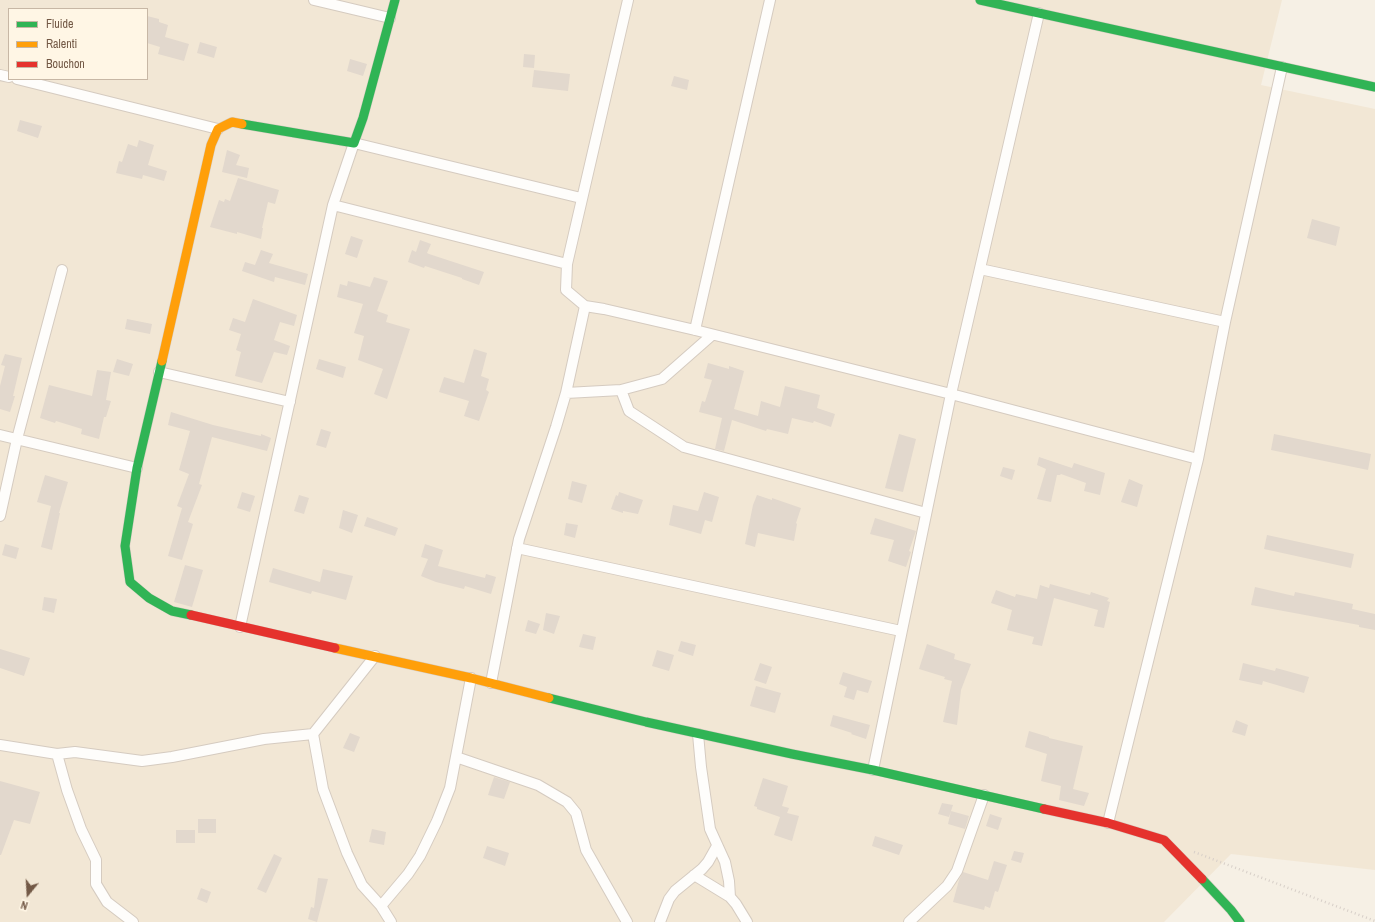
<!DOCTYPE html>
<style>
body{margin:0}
#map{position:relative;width:1375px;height:922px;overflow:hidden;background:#f6f0e5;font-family:"Archivo Narrow",sans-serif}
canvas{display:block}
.legend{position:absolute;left:8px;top:8px;width:140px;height:72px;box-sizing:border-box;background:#fff6e5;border:1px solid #c7b7a5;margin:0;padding:5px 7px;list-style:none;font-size:12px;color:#735946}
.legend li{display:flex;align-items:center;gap:8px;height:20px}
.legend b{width:20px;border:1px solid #c7b7a5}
.north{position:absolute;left:8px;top:874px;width:40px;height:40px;-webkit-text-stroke:3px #fff6e5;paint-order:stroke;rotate:198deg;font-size:11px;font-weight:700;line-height:16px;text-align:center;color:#735946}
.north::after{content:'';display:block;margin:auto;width:14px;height:18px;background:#735946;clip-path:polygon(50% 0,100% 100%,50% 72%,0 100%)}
</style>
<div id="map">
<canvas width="1375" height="922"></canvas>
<ul class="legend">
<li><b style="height:5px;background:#30b455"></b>Fluide</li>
<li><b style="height:5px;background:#ff9f0a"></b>Ralenti</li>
<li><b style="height:5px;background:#e5322d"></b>Bouchon</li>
</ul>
<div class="north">N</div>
</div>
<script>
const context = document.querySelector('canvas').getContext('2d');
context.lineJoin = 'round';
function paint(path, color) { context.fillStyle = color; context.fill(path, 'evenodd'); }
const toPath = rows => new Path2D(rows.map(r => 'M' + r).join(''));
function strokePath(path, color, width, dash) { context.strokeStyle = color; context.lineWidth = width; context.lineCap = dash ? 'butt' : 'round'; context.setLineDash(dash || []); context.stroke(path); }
paint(toPath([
 [0,0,1282,0,1261,85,1375,109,1375,870,1231,854,1164,922,0,922],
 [9,9,147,9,147,79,9,79]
]), '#f2e7d5');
paint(toPath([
 [147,16,159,19,159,22,168,25,165,37,189,44,184,61,158,54,160,47,147,43],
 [200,42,217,47,214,58,197,53],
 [524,54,535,55,534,68,523,67],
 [350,59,367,64,363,76,347,71],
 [534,70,570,74,568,91,532,87],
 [674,76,689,80,687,90,671,86],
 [20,120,42,126,38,138,17,131],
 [139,140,154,145,148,165,167,171,164,181,143,175,142,179,116,173,119,161,122,162,128,144,137,147],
 [227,150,240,155,236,165,249,168,247,178,222,172],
 [238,178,279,190,275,204,268,202,262,228,263,228,261,239,237,232,237,234,210,227,219,200,224,202,225,199,230,201],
 [1312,219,1340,227,1336,246,1307,238],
 [351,236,363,240,357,258,345,254],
 [420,240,431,244,427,253,429,254,484,272,479,285,462,279,462,278,425,266,424,268,408,262,412,250,416,252],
 [261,250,273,254,269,263,308,274,305,285,275,277,274,282,242,271,245,262,255,265],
 [374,277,388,281,377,311,388,315,386,322,410,329,387,399,374,394,383,369,358,360,364,336,354,333,363,304,337,297,340,284,347,286,348,281,370,287],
 [253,299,297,315,294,326,280,322,274,340,290,346,287,355,274,352,262,383,235,376,241,352,236,350,241,334,229,330,233,318,245,322],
 [127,319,152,324,150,334,125,329],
 [474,349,487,353,481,376,489,379,486,390,489,392,479,421,464,416,469,401,439,392,444,377,464,383],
 [5,354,22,358,13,396,15,396,10,412,0,409,0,386,5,366,1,365],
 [117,359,133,364,129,376,113,372],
 [319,359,346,367,343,378,316,369],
 [708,363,729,369,729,366,744,371,734,409,758,416,761,401,780,407,785,386,820,395,817,408,835,414,831,427,814,421,813,423,792,418,788,434,767,429,766,431,732,420,724,451,715,449,722,418,699,412,702,401,705,402,712,380,704,378],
 [97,370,111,372,106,400,111,401,106,417,104,417,99,439,81,434,82,429,56,421,55,423,40,418,49,385,92,396],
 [171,412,213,425,261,436,261,434,271,438,267,451,212,437,199,484,202,485,188,522,193,524,182,560,168,556,182,508,177,506,189,474,179,470,190,431,168,425],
 [321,429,331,432,326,448,316,445],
 [899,434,916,439,903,492,885,488],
 [1274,434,1371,454,1368,470,1271,450],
 [1039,457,1072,468,1074,463,1105,473,1100,495,1084,491,1086,483,1061,474,1060,475,1057,475,1051,502,1037,499,1046,469,1037,465],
 [1003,467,1015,470,1012,480,1000,476],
 [45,475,68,482,59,513,60,513,52,550,41,547,51,506,37,502],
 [1129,479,1143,485,1137,507,1121,502],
 [572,481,587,485,582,503,568,499],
 [242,492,255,496,250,512,237,508],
 [619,492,643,500,638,514,623,511,623,513,611,509,616,495,618,496],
 [704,492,719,497,712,522,705,520,701,534,669,525,673,505,698,511],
 [299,495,309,498,304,514,294,511],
 [757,495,772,500,772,498,801,508,796,523,797,524,794,541,758,533,755,547,745,544,753,505],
 [343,510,358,515,352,533,339,528],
 [367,517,398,528,395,536,364,526],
 [875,518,916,531,909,551,911,552,906,567,888,561,894,540,870,534],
 [566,523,578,525,575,538,564,535],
 [1267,535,1354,554,1351,568,1264,549],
 [5,544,19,548,16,559,2,555],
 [425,544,443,550,438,566,485,578,486,574,496,577,491,594,465,586,464,589,436,582,421,576,428,559,421,557],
 [185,565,203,570,192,607,174,602],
 [273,568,320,582,323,569,353,576,346,600,312,591,311,594,269,582],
 [1050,584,1090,595,1091,592,1109,598,1107,601,1110,602,1104,628,1094,626,1098,610,1054,598,1042,646,1032,644,1034,637,1007,630,1012,610,991,603,996,590,1015,597,1016,594,1037,599,1040,585,1049,588],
 [1255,587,1294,596,1295,592,1353,604,1352,609,1375,614,1375,630,1359,627,1359,625,1251,605],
 [44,597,57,599,54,613,42,610],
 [546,613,560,616,554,634,543,630],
 [528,620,540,624,536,634,525,631],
 [583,634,596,637,593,650,579,647],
 [681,641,696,645,693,656,678,651],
 [927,644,955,654,954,659,971,664,961,690,957,725,943,722,952,681,944,679,945,677,919,669],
 [0,649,30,658,24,676,0,668],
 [657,650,674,655,669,671,652,666],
 [760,663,772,667,766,684,754,680],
 [1243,663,1275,671,1276,668,1309,677,1304,693,1263,681,1262,685,1239,680],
 [843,672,872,681,868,693,857,690,854,700,844,697,847,687,839,684],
 [756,686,781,693,775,713,750,706],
 [833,715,870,725,866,739,851,734,852,733,830,726],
 [1236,720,1248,725,1245,736,1232,732],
 [1029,731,1049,737,1049,738,1083,746,1073,789,1089,793,1084,806,1059,800,1061,786,1041,781,1047,754,1025,747],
 [350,733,360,737,354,752,343,748],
 [494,777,510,782,504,799,488,795],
 [763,778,788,786,782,806,789,808,787,813,799,816,792,841,774,835,780,817,757,809,757,807,754,806],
 [0,781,40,792,30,824,14,820,1,855,0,855],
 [942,803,953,805,949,817,938,814],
 [951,811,969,816,965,829,948,824],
 [990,814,1002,818,998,830,986,826],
 [198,819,216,819,216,833,198,833],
 [372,829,386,832,384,845,369,842],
 [176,830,195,830,195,843,176,843],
 [875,836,903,845,899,855,872,846],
 [487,846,509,853,505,866,483,858],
 [1014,851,1024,853,1021,863,1011,860],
 [274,854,282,858,266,893,257,889],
 [994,861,1007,865,998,892,995,891,990,908,985,906,984,910,953,902,959,880,963,872,988,880],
 [318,878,328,879,317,922,308,919,311,907,314,908],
 [201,888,211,892,207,903,197,899]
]), '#e2d8cd');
const street = toPath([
 [314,0,390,18],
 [628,0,567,264,566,290,585,306,604,309,695,330,951,394,1198,459],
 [0,75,9,77],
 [17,79,218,129],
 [333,205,567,264],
 [980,269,1225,322],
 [695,330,770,0],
 [159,372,290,402],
 [621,390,629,411,684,447,926,513],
 [566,393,585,306],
 [0,435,137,468],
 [0,516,17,439,62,270],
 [517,548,901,631],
 [240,627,333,205,354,143,581,198],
 [375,656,313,734,323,789,347,853,362,885,381,906,391,922],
 [491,683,519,539,556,427,566,393,621,390,662,379,712,335],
 [698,734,701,767,710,829,725,862,729,881,730,897],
 [0,745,57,754,75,752,142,761,172,757,264,739,313,734],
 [57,754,67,790,81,829,96,860,96,884,107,902,133,922],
 [456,757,538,785,567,802,576,813,586,850,627,922],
 [873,770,951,394,1039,13],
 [1108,823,1198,459,1225,322,1282,67],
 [694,875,730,897,736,904,747,922],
 [381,906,408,874,420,856,437,821,450,788,471,678],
 [660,922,669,899,675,891,702,869,708,862,717,846],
 [909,922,947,886,957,871,984,795]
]);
const fast = toPath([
 [980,0,1375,87],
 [242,124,354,143,363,118,395,0],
 [162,361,137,468,125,546,130,582,149,598,172,611,191,615],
 [549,698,646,722,792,754,873,770,1044,809],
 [1202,879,1231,910,1240,922]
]);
const slow = toPath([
 [162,361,211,145,218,129,232,122,242,124],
 [335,648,471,678,549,698]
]);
const jam = toPath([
 [191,615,335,648],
 [1044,809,1108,823,1164,840,1202,879]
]);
strokePath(street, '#d5cbc0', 12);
strokePath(fast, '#d6ccc2', 10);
strokePath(slow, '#d6ccc2', 10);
strokePath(jam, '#d6ccc2', 10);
strokePath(toPath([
 [1194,852,1375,921]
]), '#d7cfc8', 2.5, [1, 3]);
strokePath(street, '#fefdfb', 10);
strokePath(fast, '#30b455', 9);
strokePath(slow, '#ff9f0a', 9);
strokePath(jam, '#e5322d', 9);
</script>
